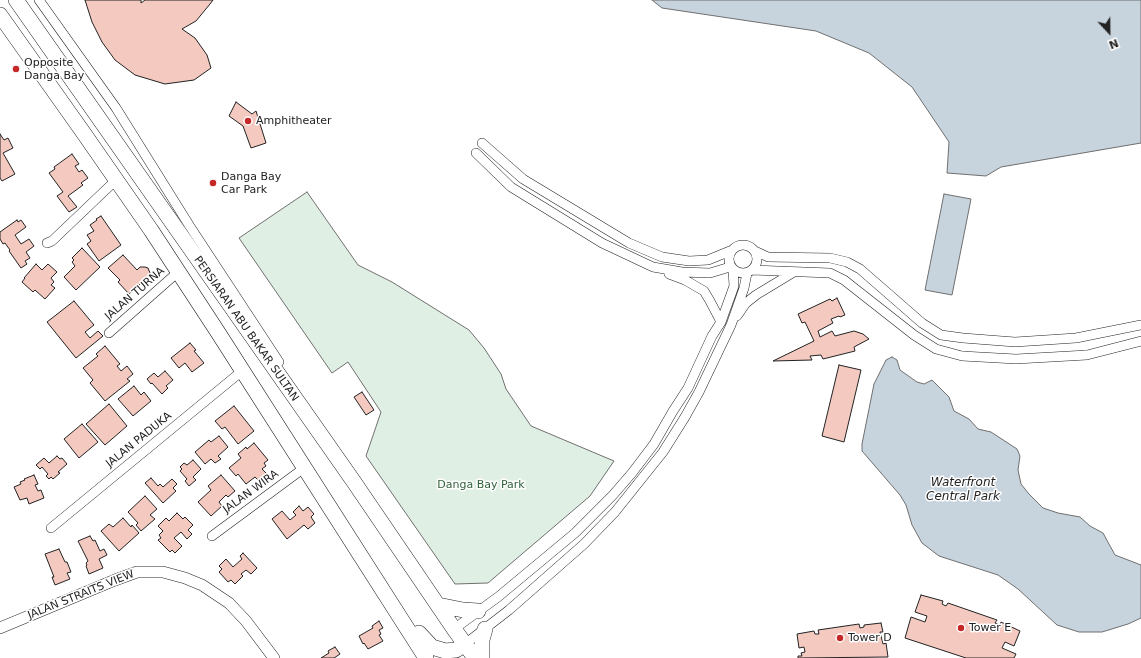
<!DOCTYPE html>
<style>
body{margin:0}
#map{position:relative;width:1141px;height:658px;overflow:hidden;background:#fff;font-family:"DejaVu Sans",sans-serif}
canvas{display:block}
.north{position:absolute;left:1089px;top:12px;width:40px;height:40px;-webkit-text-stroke:3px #fff;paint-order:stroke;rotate:158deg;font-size:11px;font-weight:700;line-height:16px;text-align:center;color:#222}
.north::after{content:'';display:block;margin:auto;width:14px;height:18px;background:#222;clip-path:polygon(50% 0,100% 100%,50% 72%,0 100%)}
</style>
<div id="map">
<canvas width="1141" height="658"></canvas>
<div class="north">N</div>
</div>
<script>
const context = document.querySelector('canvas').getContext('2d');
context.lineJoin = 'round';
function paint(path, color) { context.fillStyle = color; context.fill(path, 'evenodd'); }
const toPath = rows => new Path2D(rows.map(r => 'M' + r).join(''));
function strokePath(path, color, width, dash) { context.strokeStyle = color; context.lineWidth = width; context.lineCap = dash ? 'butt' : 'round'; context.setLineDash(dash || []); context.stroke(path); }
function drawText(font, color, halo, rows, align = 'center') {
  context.font = font + ' "DejaVu Sans",sans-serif'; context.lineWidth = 3; context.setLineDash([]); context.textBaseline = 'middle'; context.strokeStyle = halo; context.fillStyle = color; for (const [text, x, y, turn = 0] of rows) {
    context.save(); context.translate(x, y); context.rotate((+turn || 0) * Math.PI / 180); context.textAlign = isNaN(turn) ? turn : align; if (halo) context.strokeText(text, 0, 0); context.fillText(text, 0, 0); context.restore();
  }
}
const green = toPath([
 [307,192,358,265,392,282,469,330,484,348,501,374,506,389,531,426,614,461,590,496,488,583,455,584,366,456,381,412,348,362,332,373,239,238,307,192]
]);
paint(green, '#e0efe3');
strokePath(green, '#6f6f6f', 1);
const water = toPath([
 [652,0,1141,0,1141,143,1001,167,986,176,947,173,949,142,912,87,869,53,816,31,662,8,652,0],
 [944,194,971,199,952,295,925,290,944,194],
 [892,357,897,360,900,370,917,382,924,384,932,380,949,397,954,411,969,419,978,429,991,432,1017,449,1020,456,1018,470,1021,484,1029,494,1043,508,1058,513,1080,517,1090,526,1103,533,1115,555,1141,565,1141,618,1128,624,1102,632,1079,632,1057,625,1018,589,998,575,939,556,922,543,912,525,906,505,900,495,862,451,862,444,874,384,886,360,892,357]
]);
paint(water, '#c7d3dd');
strokePath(water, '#6f6f6f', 1);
const building = toPath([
 [85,0,141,0,141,3,145,0,213,0,210,4,196,21,182,29,195,38,207,55,211,68,194,80,165,84,135,75,115,60,102,42,92,22,85,0],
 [236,102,252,114,256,111,266,143,251,148,243,126,229,116,236,102],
 [0,134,4,140,8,138,13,148,3,153,15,174,2,181,0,178,0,134],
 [72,154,79,164,75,166,79,172,82,170,88,178,81,183,83,185,68,196,77,207,69,212,57,196,63,192,49,173,55,169,54,167,72,154],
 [101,216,121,245,99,261,87,244,91,241,87,235,94,231,90,225,97,220,96,219,101,216],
 [17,220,18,222,21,220,26,227,15,235,21,244,29,239,34,246,26,252,30,258,25,261,27,264,21,268,9,251,10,250,5,243,3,244,0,239,0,232,17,220],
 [82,248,100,267,76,290,64,277,75,266,72,262,74,260,72,258,82,248],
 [123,255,137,270,140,267,145,267,148,268,150,273,150,275,129,294,118,282,120,280,108,268,123,255],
 [36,264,42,270,48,264,57,272,51,278,54,282,51,285,55,288,45,299,35,290,33,292,22,282,25,278,24,278,36,264],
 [837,298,845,315,840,317,839,316,831,319,833,323,818,331,820,337,832,331,835,336,854,331,863,334,869,339,854,347,855,351,823,359,821,355,810,356,812,360,773,361,814,341,805,322,802,323,798,314,830,299,832,301,837,298],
 [74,301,94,325,85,332,90,338,98,331,103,336,76,358,47,322,74,301],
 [190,343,196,350,194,351,204,363,192,372,185,363,179,368,171,358,190,343],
 [105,346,120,364,117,366,121,371,127,366,133,374,127,379,130,381,105,401,90,383,93,380,83,368,98,356,96,354,105,346],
 [839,365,861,370,844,442,822,436,839,365],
 [165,371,173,380,166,386,168,388,162,394,152,383,151,384,147,379,154,373,158,377,165,371],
 [134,386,141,395,144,392,151,401,133,416,118,399,134,386],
 [362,392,374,410,366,415,354,397,362,392],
 [109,404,127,426,105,445,86,424,109,404],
 [234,406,254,431,238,444,225,427,222,429,215,421,234,406],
 [82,424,98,442,79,458,64,439,82,424],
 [219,436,228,447,218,456,221,459,215,463,211,459,205,464,195,452,209,440,211,442,219,436],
 [254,443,268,460,264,463,266,466,262,469,267,474,258,480,255,477,246,484,238,474,236,476,229,468,241,458,238,454,246,447,247,449,254,443],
 [57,456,60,459,62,458,67,464,58,472,60,473,53,479,51,477,49,479,46,476,48,474,42,467,40,469,36,465,44,458,49,463,57,456],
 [193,460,201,469,193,477,196,480,189,486,185,481,187,479,180,471,182,469,180,467,184,463,187,465,193,460],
 [34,475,38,484,35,485,38,491,41,490,44,498,29,504,27,498,20,500,14,487,21,484,20,482,25,480,24,479,34,475],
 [221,475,235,491,228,497,226,495,219,502,222,506,211,516,198,502,211,490,208,486,221,475],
 [151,478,158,486,160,484,163,487,172,479,177,484,173,488,176,491,163,503,145,483,151,478],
 [145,496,157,509,150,515,155,519,141,531,136,525,138,523,128,512,145,496],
 [299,506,303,511,308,507,314,514,311,517,315,523,308,529,304,525,287,539,272,519,282,511,290,520,296,515,293,512,299,506],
 [177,513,183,519,185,517,193,525,188,530,192,534,187,539,181,532,174,538,182,546,175,553,172,550,170,552,158,540,161,538,159,535,163,531,158,526,166,518,169,521,177,513],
 [123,518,131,527,132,525,139,533,119,551,101,531,109,524,113,527,123,518],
 [90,536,93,541,95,540,100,551,104,549,107,555,99,559,103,568,89,574,86,566,87,565,86,563,88,561,78,541,90,536],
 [59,549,65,562,67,562,71,572,67,573,70,579,55,585,52,577,54,577,45,554,59,549],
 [243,553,257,568,251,574,246,570,241,574,243,576,235,584,231,580,228,582,219,572,222,569,219,566,226,559,233,567,242,559,240,556,243,553],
 [921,595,943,601,942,604,946,606,948,603,997,620,995,623,1000,625,1001,622,1020,631,1014,646,1005,642,1002,648,1016,654,1014,658,966,658,905,638,911,617,925,622,927,616,915,612,921,595],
 [379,621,383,628,379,630,381,634,379,635,383,641,368,649,364,643,363,644,359,636,373,628,372,626,379,621],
 [881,623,883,632,880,632,883,644,886,643,888,657,798,658,798,656,802,656,801,653,805,652,804,647,799,648,797,634,814,631,815,634,819,634,818,630,859,624,860,628,864,627,864,625,881,623],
 [335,647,340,654,334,658,321,658,329,653,328,651,335,647]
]);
paint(building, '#f3c9c0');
strokePath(building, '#222', 1);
const minor = toPath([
 [39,0,116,108,189,225,279,362],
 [482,143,523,179,629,243,662,257,689,261,708,260,730,251],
 [476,153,511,187,602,243,653,267,682,272,710,273,730,267],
 [47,243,52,241,116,180],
 '729 259a14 14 0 1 1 28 0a14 14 0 1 1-28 0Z',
 [755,251,768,257,830,258,847,262,860,269,922,323,941,335,963,338,1015,342,1076,338,1141,325],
 [752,270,830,273,844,280,914,335,936,349,962,356,1016,359,1087,355,1141,341],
 [669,274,685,280,704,291,710,301,721,322],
 [737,316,746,303,756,295,794,272],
 [109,333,178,272],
 [51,528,242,371],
 [212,536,304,468],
 [454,629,498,597,575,533,613,495,632,473,654,444,673,411,688,388,712,336,721,322,734,286,733,270],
 [465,644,509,610,584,544,615,512,663,452,685,417,699,392,731,325,744,288,747,273]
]);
const tertiary = toPath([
 [0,628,115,580,137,572,163,572,185,578,202,585,229,603,246,621,274,658]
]);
const trunk = toPath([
 [16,0,354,482,454,629,475,658],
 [0,15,85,135,151,230,219,334,426,658],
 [438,605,463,610,478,611],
 [419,633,432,647,445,651,456,650,465,644],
 [482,658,482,640,485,629]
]);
strokePath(minor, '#222', 10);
strokePath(tertiary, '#222', 12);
strokePath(trunk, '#222', 16);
strokePath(minor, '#fff', 9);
strokePath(tertiary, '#fff', 11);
strokePath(trunk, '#fff', 15);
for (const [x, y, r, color] of [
 [16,69,4,"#c62828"],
 [248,121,4,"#c62828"],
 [213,183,4,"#c62828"],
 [961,628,4,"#c62828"],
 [840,638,4,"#c62828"]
]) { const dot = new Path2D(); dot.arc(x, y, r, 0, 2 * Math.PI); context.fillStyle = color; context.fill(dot); strokePath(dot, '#fff', 1.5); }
drawText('11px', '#222', '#fff', [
 ["Opposite",24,63],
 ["Danga Bay",24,76],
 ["Amphitheater",256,121],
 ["Danga Bay",221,177],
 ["Car Park",221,190],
 ["Tower E",969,628],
 ["Tower D",848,638]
], 'left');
drawText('11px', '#222', '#fff', [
 ["JALAN TURNA",135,294,-41],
 ["PERSIARAN ABU BAKAR SULTAN",246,329,55],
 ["JALAN PADUKA",139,440,-39],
 ["JALAN WIRA",251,492,-36],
 ["JALAN STRAITS VIEW",81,595,-22]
]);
drawText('11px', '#2f5e38', '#fff', [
 ["Danga Bay Park",481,485]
]);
drawText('italic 12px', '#222', '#fff', [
 ["Waterfront",963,483],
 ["Central Park",963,497]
]);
</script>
